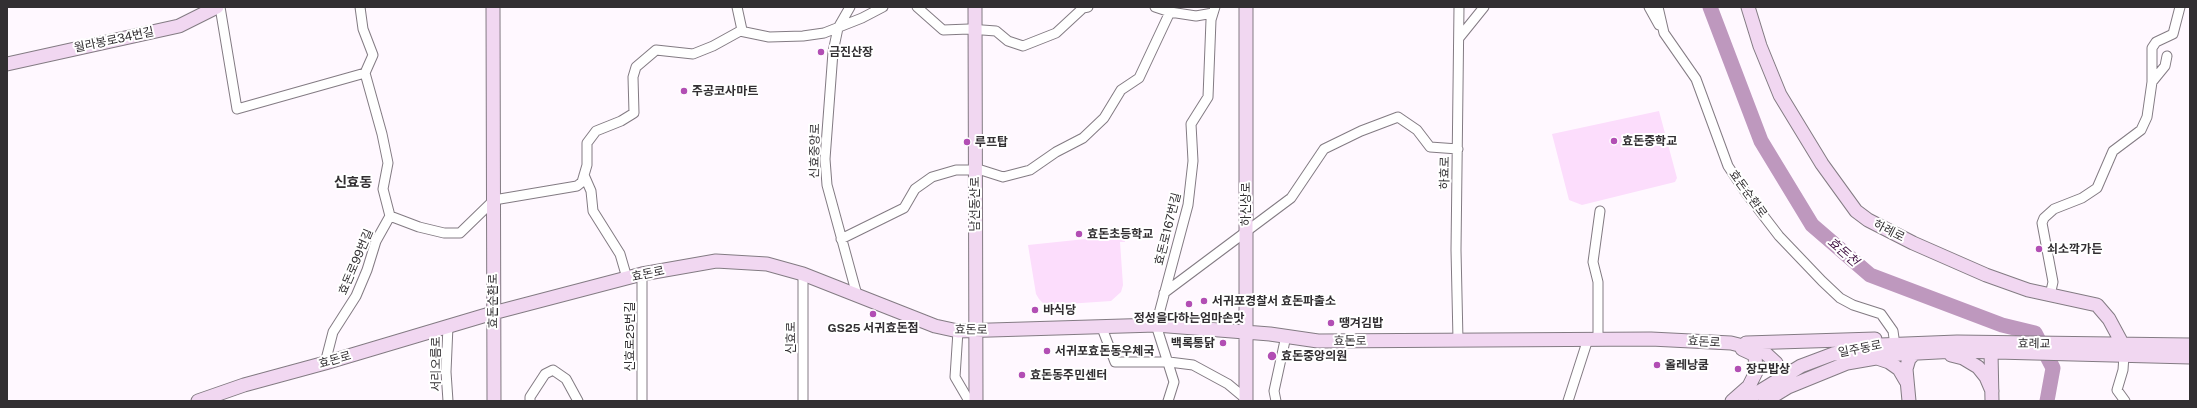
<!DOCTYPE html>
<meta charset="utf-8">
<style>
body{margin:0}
#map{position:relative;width:2197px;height:408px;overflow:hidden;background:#fff8ff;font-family:"Public Sans",sans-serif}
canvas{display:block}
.frame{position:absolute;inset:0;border:8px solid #322f32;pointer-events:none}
</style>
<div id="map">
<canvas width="2197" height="408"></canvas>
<div class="frame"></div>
</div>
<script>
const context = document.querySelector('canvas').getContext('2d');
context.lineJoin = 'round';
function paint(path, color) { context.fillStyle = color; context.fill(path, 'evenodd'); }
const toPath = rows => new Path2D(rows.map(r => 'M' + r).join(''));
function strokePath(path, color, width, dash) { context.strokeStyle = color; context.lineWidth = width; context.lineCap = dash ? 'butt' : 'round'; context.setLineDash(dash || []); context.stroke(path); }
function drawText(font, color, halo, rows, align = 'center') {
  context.font = font + ' "Public Sans","Noto Sans KR",sans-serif'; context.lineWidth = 4; context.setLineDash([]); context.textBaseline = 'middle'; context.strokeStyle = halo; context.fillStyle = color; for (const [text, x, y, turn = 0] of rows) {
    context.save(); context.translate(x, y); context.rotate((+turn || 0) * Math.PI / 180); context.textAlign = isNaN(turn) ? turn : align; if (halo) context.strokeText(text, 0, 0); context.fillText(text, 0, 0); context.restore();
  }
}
paint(toPath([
 [1659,111,1677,178,1675,182,1582,205,1569,200,1552,134],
 [1124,235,1125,242,1120,242,1123,285,1121,292,1111,301,1052,305,1044,304,1039,299,1036,294,1028,245]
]), '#fcddfc');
strokePath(toPath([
 [1710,7,1761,141,1812,225,1870,275,2002,325,2035,333,2053,368,2047,401]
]), '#be98be', 15);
const street = toPath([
 [220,7,237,109,365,73],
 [850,7,838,28,833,52,825,159,827,185,857,295],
 [917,7,943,30,969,29,996,31,1008,41,1023,46,1056,33,1083,8,1088,7],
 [1155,7,1170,12,1196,16,1213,13],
 [1649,7,1659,25],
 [1658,7,1664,33,1696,79,1728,166,1746,193,1779,236,1822,281,1840,298,1853,305,1881,314,1893,331,1894,338],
 [740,31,769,37,803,36,824,33,862,18,883,7],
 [1459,38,1484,7],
 [2152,82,2165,66,2167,56],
 [584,175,591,191,593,211,620,254,627,278],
 [390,216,419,227,444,233,460,233,494,200,577,186,582,182,587,165,587,143,596,131,621,121,634,113,633,77,636,67,656,50,693,54,713,46,742,30,737,7],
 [841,239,904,208,915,189,932,177,956,170,981,170,1003,177,1030,170,1056,152,1083,138,1104,118,1121,90,1139,78,1170,12],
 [803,274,803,401],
 [1164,293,1291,198,1324,149,1361,131,1398,117,1417,130,1430,147,1458,149],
 [2050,295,2053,282,2042,223,2044,218,2054,209,2082,198,2097,188,2113,151,2141,130,2147,117,2152,82,2152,48,2156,42,2173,34,2180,7],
 [448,326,446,372,448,401],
 [1102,328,1115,362,1169,362,1193,365,1228,384,1246,399],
 [958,331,955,377,969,401],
 [1598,339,1598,282,1593,262,1600,211],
 [1458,340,1456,250,1459,7],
 [2124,355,2123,370,2117,390,2125,401],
 [325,363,333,332,356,296,367,270,376,241,390,216,383,189,388,163,382,134,365,73,373,55,363,29,360,7],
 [530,401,530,397,545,374,553,370,566,379,578,401],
 [642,401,642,274],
 [1168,401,1174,382,1156,325,1188,205,1193,161,1191,124,1208,97,1211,20,1215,7],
 [1276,401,1274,391,1286,336],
 [1568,401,1588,339]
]);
const secondary = toPath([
 [493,7,494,401],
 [975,7,976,401],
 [1246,7,1246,401],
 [1748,7,1760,46,1780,95,1822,164,1856,211,1868,220,1913,243,1986,275,2028,290,2097,305,2109,319,2123,345],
 [7,64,179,26,217,7],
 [1746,343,1875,339],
 [1991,352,1992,401],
 [1951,355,1963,358,1978,367,1986,377,1992,391],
 [1877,358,1889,362,1899,369,1906,381],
 [198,401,244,385,325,363,493,313,642,274,716,261,767,264,803,274,935,326,958,331,1156,325,1270,334,1318,341,1651,339,1731,343,1763,351,1776,363,1788,387],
 [1732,401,1749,386,1756,372,1755,355,1742,349],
 [1744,401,1801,366,1833,354,1880,345,1957,342,2190,345],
 [1765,401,1788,387,1847,363,1899,354,1957,351,2190,357],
 [1909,401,1906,369,1909,359,1915,353]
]);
strokePath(street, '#837b83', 11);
strokePath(secondary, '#837b83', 15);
strokePath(street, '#fff', 9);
strokePath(secondary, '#f1d7f1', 13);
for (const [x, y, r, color] of [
 [821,52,4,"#b24eb4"],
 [684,91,4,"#b24eb4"],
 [1614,141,4,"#b24eb4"],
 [967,142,4,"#b24eb4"],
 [1079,234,4,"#b24eb4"],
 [2039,249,4,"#b24eb4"],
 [1204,301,4,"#b24eb4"],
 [1189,304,4,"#b24eb4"],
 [1035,310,4,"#b24eb4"],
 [873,314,4,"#b24eb4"],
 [1331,323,4,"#b24eb4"],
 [1223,343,4,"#b24eb4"],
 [1047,351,4,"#b24eb4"],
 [1272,356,5,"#b24eb4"],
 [1657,365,4,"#b24eb4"],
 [1738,369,4,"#b24eb4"],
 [1022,375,4,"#b24eb4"]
]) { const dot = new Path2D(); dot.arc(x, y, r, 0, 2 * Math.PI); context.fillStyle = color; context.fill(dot); strokePath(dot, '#fff', 1.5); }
drawText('12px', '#322f32', '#fff', [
 ["월라봉로34번길",114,40,-12],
 ["신효중앙로",815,151,-89],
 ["하효로",1445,173,-89],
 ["효돈순환로",1748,194,54],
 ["남선동산로",975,204,-90],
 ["하신상로",1246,204,-90],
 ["효돈로167번길",1168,229,-76],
 ["하례로",1889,231,27],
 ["효돈로99번길",356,262,-67],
 ["효돈로",648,274,-12],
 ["효돈순환로",493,301,-90],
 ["효돈로",971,330,1],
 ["신효로25번길",630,337,-90],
 ["신효로",791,338,-90],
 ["효돈로",1350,341],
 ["효돈로",1704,342,3],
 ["효례교",2034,344,1],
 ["일주동로",1860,349,-11],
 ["효돈로",335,360,-16],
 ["서리오름로",436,364,-90]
]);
drawText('bold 12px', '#322f32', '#fff', [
 ["금진산장",829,52],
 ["주공코사마트",692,91],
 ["효돈중학교",1622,141],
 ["루프탑",975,142],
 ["효돈초등학교",1087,234],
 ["쇠소깍가든",2047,249],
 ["서귀포경찰서 효돈파출소",1212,301],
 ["바식당",1043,310],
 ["정성을다하는엄마손맛",1189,318,"center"],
 ["땡겨김밥",1339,323],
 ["GS25 서귀효돈점",873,328,"center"],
 ["백록통닭",1215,343,"right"],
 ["서귀포효돈동우체국",1055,351],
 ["효돈중앙의원",1281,356],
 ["올레낭쿰",1665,365],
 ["장모밥상",1746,369],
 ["효돈동주민센터",1030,375]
], 'left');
drawText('italic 13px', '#431444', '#fff', [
 ["효돈천",1843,252,41]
]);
drawText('bold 14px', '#322f32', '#fff', [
 ["신효동",353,183]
]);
</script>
